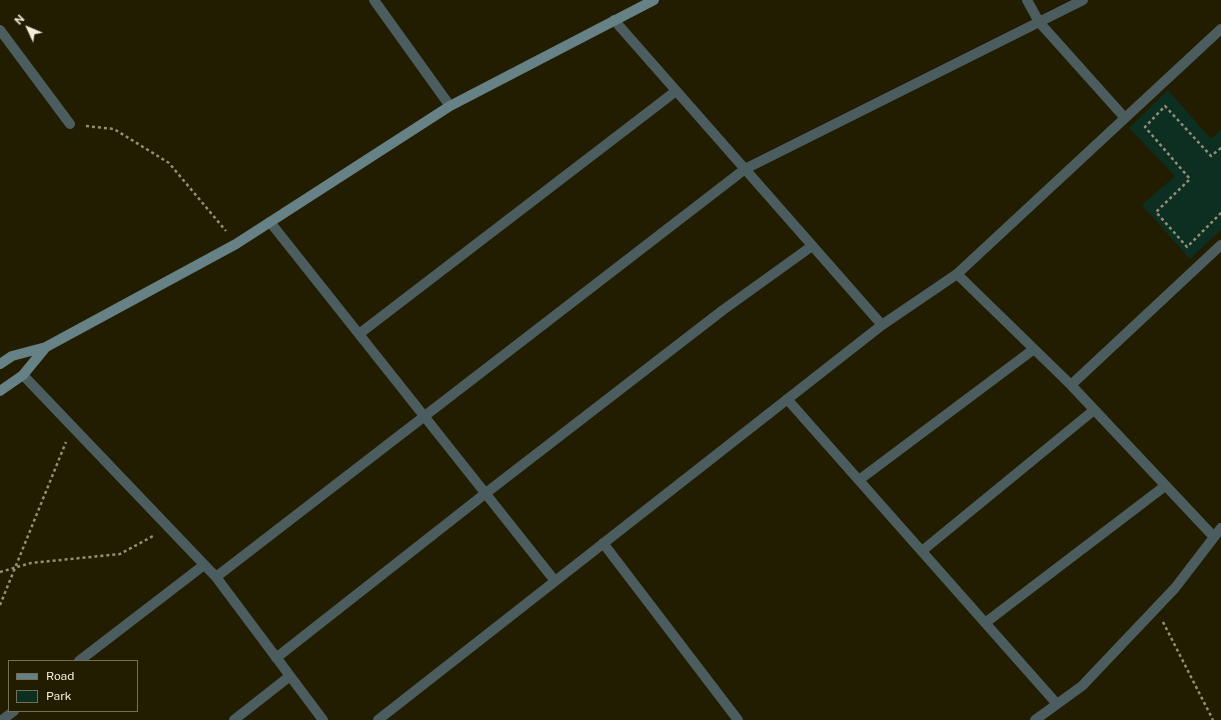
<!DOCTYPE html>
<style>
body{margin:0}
#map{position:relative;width:1221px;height:720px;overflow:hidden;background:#221d00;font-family:"Public Sans",sans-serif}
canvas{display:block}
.legend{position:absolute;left:8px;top:660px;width:130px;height:52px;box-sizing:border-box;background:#221d00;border:1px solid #747058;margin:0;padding:5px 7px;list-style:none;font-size:12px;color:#f0eddb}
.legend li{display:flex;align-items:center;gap:8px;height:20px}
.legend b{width:20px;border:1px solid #747058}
.north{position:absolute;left:8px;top:8px;width:40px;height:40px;-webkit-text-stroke:3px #221d00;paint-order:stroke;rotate:314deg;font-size:11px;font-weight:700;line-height:16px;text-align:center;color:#f0eddb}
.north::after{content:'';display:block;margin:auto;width:14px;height:18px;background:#f0eddb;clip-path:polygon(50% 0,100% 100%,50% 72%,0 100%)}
</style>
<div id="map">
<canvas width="1221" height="720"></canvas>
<ul class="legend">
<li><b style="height:5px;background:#668286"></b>Road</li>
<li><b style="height:11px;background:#0d2f22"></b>Park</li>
</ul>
<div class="north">N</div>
</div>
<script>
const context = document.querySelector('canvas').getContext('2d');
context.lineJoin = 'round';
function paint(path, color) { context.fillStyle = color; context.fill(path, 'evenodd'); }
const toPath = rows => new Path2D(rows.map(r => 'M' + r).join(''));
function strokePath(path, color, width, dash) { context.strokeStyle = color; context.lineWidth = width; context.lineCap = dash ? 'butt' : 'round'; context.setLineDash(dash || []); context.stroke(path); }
paint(toPath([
 [1168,90,1211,139,1221,130,1221,230,1190,259,1142,205,1175,176,1129,128]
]), '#0d2f22');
strokePath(toPath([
 [86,126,114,129,169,163,226,231],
 [1221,148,1211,156,1165,106,1145,127,1190,179,1156,212,1187,247,1221,213],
 [0,572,31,563,120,554,155,535],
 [0,605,66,442],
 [1163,622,1213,720]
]), '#938f78', 2.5, [3, 3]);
strokePath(toPath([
 [374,0,450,106],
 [1027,0,1039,22,1125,118],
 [614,20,882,325],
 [0,30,70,124],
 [270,222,555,581],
 [957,274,1071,385,1214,537],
 [359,334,676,91],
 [23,375,216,577,323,720],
 [1071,385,1221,245],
 [787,399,1057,704],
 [859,480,1034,349],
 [603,543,738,720],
 [922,551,1094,410],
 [216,577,745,169,1083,0],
 [985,623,1165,486],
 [276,658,486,493,723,310,812,246],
 [79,661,204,565],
 [2,720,14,711],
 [234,720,290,676],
 [378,720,882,325,957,274,1221,29],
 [1035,720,1082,686,1175,588,1221,528]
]), '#4c5d60', 10);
strokePath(toPath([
 [0,364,12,356,46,347,236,244,450,106,654,0],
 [0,391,23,375,46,347]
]), '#668286', 10);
</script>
